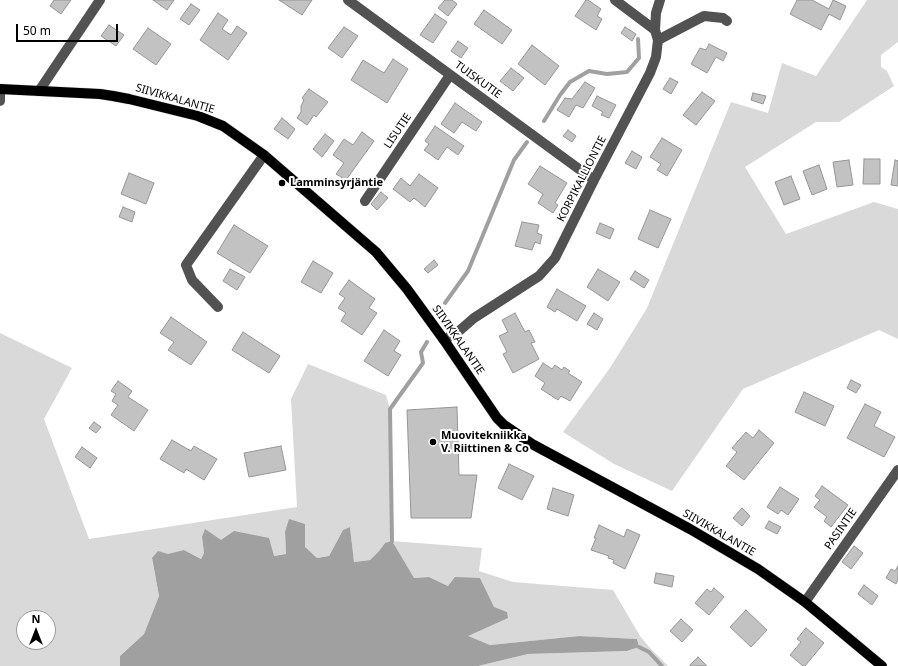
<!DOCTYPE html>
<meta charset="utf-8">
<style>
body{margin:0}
#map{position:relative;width:898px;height:666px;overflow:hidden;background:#fff;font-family:"Noto Sans",sans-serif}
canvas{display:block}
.north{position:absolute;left:16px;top:610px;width:40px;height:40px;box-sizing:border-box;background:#fff;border:1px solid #999;border-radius:50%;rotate:0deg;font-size:11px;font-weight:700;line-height:16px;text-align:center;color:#000}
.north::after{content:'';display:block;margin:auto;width:14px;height:18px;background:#000;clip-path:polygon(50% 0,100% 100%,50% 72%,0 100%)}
.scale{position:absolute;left:16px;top:24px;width:102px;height:18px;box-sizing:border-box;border:2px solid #000;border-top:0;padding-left:5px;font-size:12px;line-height:14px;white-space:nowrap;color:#000;-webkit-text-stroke:3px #fff;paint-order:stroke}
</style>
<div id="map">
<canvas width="898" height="666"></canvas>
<div class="north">N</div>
<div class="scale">50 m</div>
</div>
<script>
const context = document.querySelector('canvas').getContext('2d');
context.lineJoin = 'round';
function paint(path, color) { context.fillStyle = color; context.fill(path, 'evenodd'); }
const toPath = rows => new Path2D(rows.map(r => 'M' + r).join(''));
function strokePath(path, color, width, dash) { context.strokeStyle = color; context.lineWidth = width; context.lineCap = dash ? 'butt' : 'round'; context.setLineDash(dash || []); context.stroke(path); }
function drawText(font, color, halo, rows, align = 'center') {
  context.font = font + ' "Noto Sans",sans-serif'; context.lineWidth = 4; context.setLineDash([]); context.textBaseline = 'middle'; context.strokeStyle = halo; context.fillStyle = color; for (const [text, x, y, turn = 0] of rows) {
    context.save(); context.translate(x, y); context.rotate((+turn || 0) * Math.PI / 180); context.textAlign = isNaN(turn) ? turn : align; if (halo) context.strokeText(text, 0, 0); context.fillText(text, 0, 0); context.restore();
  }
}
paint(toPath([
 [867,0,898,0,898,42,881,55,881,67,887,71,894,86,839,122,816,122,745,167,786,234,874,202,898,209,898,339,879,330,743,389,672,491,614,464,563,432,610,368,647,308,731,102,768,113,782,63,816,76],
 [0,333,72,368,44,419,89,539,297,507,291,399,308,364,386,395,390,409,392,541,482,548,479,571,513,582,613,590,640,636,651,649,668,666,478,666,528,654,627,651,639,647,637,639,579,636,490,645,467,636,507,612,494,608,480,578,448,586,429,577,414,578,385,543,379,551,370,560,354,562,350,527,343,530,329,556,317,558,305,548,305,524,285,532,286,554,274,556,221,540,202,537,204,553,201,559,184,550,152,559,159,596,144,634,120,656,120,666,0,666],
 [24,618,48,618,48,642,24,642]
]), '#d9d9d9');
paint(toPath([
 [289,519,305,524,305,547,317,558,329,556,343,530,350,527,354,562,370,560,379,551,385,543,392,541,414,578,429,577,448,586,455,577,480,578,494,607,507,612,508,618,468,636,490,645,579,636,637,639,639,647,627,651,528,654,478,666,120,666,120,656,144,634,159,596,152,558,158,551,168,554,184,550,201,559,204,553,202,537,205,529,221,540,234,531,269,538,274,556,286,554,285,532]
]), '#a0a0a0');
strokePath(toPath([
 [544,121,560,95,570,82,589,71,607,74,627,72,639,58,638,39],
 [445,303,468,271,514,160,527,142],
 [392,541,390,409,423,363,421,352,427,342],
 [639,647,649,652,662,666]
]), '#a0a0a0', 4);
const building = toPath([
 [54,0,71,0,61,14,50,6,54,0],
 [153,0,174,0,167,10,153,0],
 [279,0,312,0,302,15,279,0],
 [445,0,452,0,457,4,448,16,438,8,445,0],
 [586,0,588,0,601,9,597,16,602,19,596,30,575,16,586,0],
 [797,0,812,0,829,9,833,0,846,6,840,20,829,14,821,30,790,14,797,0],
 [191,4,200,10,189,25,180,19,191,4],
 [484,10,512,30,502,44,474,24,484,10],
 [218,13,228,20,222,29,231,35,237,26,247,33,228,60,200,40,218,13],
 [435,14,447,22,433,43,420,35,435,14],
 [109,25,124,35,116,46,101,36,109,25],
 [344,27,358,36,342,58,328,48,344,27],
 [625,27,636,34,632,41,621,33,625,27],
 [148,28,171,44,156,65,133,49,148,28],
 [458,41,468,48,461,58,451,51,458,41],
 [709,44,727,53,723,61,716,57,707,73,691,64,700,48,706,50,709,44],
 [532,45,559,66,545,85,518,64,532,45],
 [393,59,408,69,387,103,351,80,363,60,384,73,393,59],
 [511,68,524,78,513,91,500,81,511,68],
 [670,78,678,82,671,94,663,89,670,78],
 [585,82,595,88,583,108,576,105,569,117,557,110,565,98,572,99,585,82],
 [309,89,328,102,316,117,314,115,307,125,297,118,301,112,301,106,304,100,302,98,309,89],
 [702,92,715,101,696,125,683,115,702,92],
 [753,93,766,96,763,104,751,100,753,93],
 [597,96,616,105,609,118,601,115,603,112,592,106,597,96],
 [455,103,482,122,476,131,462,122,454,133,441,124,455,103],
 [282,118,295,129,288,139,274,129,282,118],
 [435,126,464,146,458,155,447,147,438,160,424,150,429,144,425,141,435,126],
 [568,130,576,136,572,142,563,136,568,130],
 [362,132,374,141,346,180,336,174,344,163,333,155,344,139,353,145,362,132],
 [325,134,334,141,322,157,313,149,325,134],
 [662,138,682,150,667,176,657,170,661,164,650,157,662,138],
 [632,151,642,157,636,169,625,163,632,151],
 [864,159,880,159,880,184,863,184,864,159],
 [849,160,853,185,837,187,833,162,849,160],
 [895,160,898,161,898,186,891,185,895,160],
 [819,165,827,189,812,195,803,171,819,165],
 [540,166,567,183,555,203,558,205,553,213,538,203,543,194,528,184,540,166],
 [129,173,154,183,146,204,121,194,129,173],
 [419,174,438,188,425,207,414,198,410,202,393,189,401,178,410,186,419,174],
 [791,176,800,199,784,205,775,182,791,176],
 [381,192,388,198,377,210,371,204,381,192],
 [123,207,135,212,132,222,119,217,123,207],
 [650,210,671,219,658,248,638,239,650,210],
 [522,222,539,225,537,233,542,235,540,244,535,242,532,250,515,246,522,222],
 [600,223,614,229,610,239,596,233,600,223],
 [234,225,268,246,250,273,217,253,234,225],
 [434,260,438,265,428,273,424,269,434,260],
 [313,261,333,273,321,293,301,282,313,261],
 [230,269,245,277,237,290,223,281,230,269],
 [598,269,620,282,608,301,587,287,598,269],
 [635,271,649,280,644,288,630,279,635,271],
 [349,280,375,299,369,308,377,313,362,335,341,321,346,313,338,308,345,298,339,294,349,280],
 [557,289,586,306,577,321,557,309,555,312,547,307,557,289],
 [515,313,525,332,529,330,535,342,531,343,539,359,513,373,503,354,507,352,499,336,508,332,502,320,515,313],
 [594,313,603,319,597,330,587,324,594,313],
 [171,317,207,342,191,365,168,350,174,342,160,333,171,317],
 [384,330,400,341,394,351,401,355,388,376,364,361,384,330],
 [243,332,280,356,269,373,232,350,243,332],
 [543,363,552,369,555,365,562,370,564,367,570,371,568,373,582,382,570,401,561,396,558,400,541,389,545,383,535,376,543,363],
 [851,380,861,385,856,393,847,388,851,380],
 [118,381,132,391,128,397,148,410,134,431,111,415,118,405,112,401,116,394,111,391,118,381],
 [804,392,834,406,825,426,795,412,804,392],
 [865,404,881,412,874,426,895,437,884,457,847,438,865,404],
 [457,407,459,475,477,475,471,518,411,518,407,410,457,407],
 [94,422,101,427,96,433,89,428,94,422],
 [759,430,774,443,744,480,726,466,737,452,732,448,746,432,753,438,759,430],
 [172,440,191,451,194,446,217,459,204,480,186,469,184,473,160,459,172,440],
 [281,446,286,470,249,477,244,453,281,446],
 [82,447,97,458,90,468,75,457,82,447],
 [509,464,534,476,522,500,498,488,509,464],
 [822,486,848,505,831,527,824,521,827,517,814,507,820,500,815,496,822,486],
 [780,487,799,499,788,515,781,510,778,514,767,507,780,487],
 [553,488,574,495,568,516,547,509,553,488],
 [742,508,750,516,742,526,733,518,742,508],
 [769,521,781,527,777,534,765,528,769,521],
 [599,525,624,537,627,529,640,535,625,569,613,563,614,560,608,558,609,556,591,550,596,538,594,538,599,525],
 [854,546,863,553,851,569,842,562,854,546],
 [898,566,898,580,896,584,886,578,891,569,895,571,898,566],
 [656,573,674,576,672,587,654,583,656,573],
 [864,585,878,596,872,605,858,594,864,585],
 [714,588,724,597,709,615,695,603,707,589,711,592,714,588],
 [746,610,767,630,751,647,730,627,746,610],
 [681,619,693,630,682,642,670,631,681,619],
 [806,628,824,643,805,666,803,666,790,655,801,642,797,639,806,628],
 [698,657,707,666,690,666,690,665,698,657]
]);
paint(building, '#c2c2c2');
strokePath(building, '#969696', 1);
const major = toPath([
 [0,89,100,94,113,96,129,99,198,116,223,126,264,155,354,233,376,252,407,289,444,340,497,418,504,425,532,444,690,529,758,569,805,602,882,666]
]);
strokePath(major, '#dbdbdb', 11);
strokePath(toPath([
 [348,0,594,180],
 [655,30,656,13,660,0],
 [658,40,704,16,723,18,727,21],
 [39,91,100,0],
 [0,101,0,89],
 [365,201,450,75],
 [218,307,192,280,186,265,264,155],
 [444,340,459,331,474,318,539,276,555,258,594,180,650,73,656,57,658,40,655,30,615,0],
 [805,602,898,470]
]), '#525252', 10);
strokePath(major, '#000', 10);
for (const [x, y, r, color] of [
 [282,183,4,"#000"],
 [433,442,4,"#000"]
]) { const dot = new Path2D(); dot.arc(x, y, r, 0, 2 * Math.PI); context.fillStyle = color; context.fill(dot); strokePath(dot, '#fff', 1.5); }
drawText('11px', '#000', '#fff', [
 ["TUISKUTIE",478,80,36],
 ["SIIVIKKALANTIE",175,99,16],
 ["LISUTIE",398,131,-56],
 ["KORPIKALLIONTIE",582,179,-63],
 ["SIIVIKKALANTIE",458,340,55],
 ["PASINTIE",841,529,-55],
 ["SIIVIKKALANTIE",719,533,30]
]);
drawText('bold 11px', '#000', '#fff', [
 ["Lamminsyrjäntie",290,183],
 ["Muovitekniikka",441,436],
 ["V. Riittinen & Co",441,449]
], 'left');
</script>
